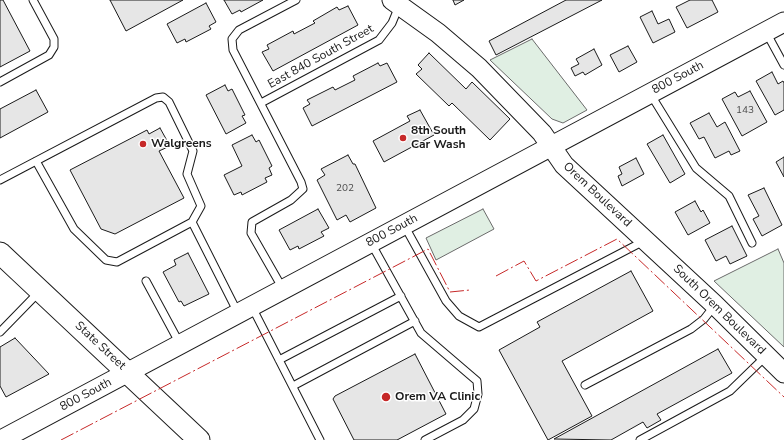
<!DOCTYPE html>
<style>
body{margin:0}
canvas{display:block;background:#fff}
</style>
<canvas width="784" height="440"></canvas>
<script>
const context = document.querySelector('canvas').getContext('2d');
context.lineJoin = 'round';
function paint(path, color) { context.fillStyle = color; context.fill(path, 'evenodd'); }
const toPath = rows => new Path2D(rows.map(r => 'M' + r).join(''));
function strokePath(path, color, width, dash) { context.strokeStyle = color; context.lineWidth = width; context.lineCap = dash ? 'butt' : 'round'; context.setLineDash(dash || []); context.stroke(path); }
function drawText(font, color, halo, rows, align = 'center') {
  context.font = font + ' "Nunito Sans",sans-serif'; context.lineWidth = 3; context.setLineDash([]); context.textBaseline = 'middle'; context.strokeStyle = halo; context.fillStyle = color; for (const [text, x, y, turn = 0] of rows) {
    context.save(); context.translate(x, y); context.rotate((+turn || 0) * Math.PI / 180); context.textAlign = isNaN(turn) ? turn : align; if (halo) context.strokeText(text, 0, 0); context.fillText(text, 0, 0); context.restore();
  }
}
const green = toPath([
 [532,39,587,110,563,123,552,119,490,60,532,39],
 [483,209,494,229,436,260,426,238,483,209],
 [778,249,784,263,784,347,714,281,778,249]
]);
paint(green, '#e0efe3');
strokePath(green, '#6a6a6a', 1);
const building = toPath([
 [0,0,3,0,30,51,0,67,0,0],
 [110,0,183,0,126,31,110,0],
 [224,0,263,0,241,12,240,10,232,14,224,0],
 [453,0,464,0,455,5,453,0],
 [566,0,602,0,496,55,489,41,566,0],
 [690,0,712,0,718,12,687,28,676,7,690,0],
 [206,3,216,22,209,26,211,29,186,42,185,39,177,43,167,24,206,3],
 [348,6,358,25,273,71,262,52,269,49,267,45,293,31,294,34,315,23,313,21,337,7,339,10,348,6],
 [652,11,658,24,669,19,675,32,653,43,640,17,652,11],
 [628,46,637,62,619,72,610,55,628,46],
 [594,49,602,65,585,75,583,72,575,76,571,68,579,64,576,59,594,49],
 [429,53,466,89,472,82,510,119,490,140,452,103,449,106,416,74,422,69,418,65,429,53],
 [378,63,380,66,387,63,397,82,312,126,303,108,310,104,307,100,333,87,335,90,355,80,353,76,378,63],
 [772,72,778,84,783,81,784,83,784,110,775,115,756,81,772,72],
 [225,85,228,91,232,89,245,115,242,116,246,123,226,134,206,95,225,85],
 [36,90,48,112,0,138,0,109,36,90],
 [750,91,767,122,742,136,722,99,735,92,738,97,750,91],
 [420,110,434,135,384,162,373,141,410,121,407,116,420,110],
 [709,113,717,127,725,122,740,151,731,155,729,151,715,158,704,137,699,139,690,123,709,113],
 [160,128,170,146,159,151,184,198,115,234,101,229,70,170,147,130,149,134,160,128],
 [252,135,256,142,259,140,272,166,269,168,272,175,265,178,267,182,242,195,241,192,234,195,224,175,242,166,232,145,252,135],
 [663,135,685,174,670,183,647,144,663,135],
 [348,155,353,164,355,164,376,208,350,222,346,215,337,220,317,180,325,175,321,169,348,155],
 [784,157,784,177,776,162,784,157],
 [636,158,644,174,622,186,618,176,622,174,619,167,636,158],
 [764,188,782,225,762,236,753,219,759,216,748,195,764,188],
 [695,201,701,212,703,210,710,223,688,235,675,212,695,201],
 [318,209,329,228,321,232,324,236,299,249,298,246,290,250,279,230,318,209],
 [732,226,747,256,730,264,726,256,716,261,705,240,732,226],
 [188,253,209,294,184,306,181,301,179,302,163,272,176,265,174,260,188,253],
 [631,271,653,311,562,361,592,416,548,440,499,350,540,327,537,322,631,271],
 [15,338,49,374,6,397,0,386,0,347,15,338],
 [718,349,732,373,657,414,661,420,647,428,643,422,611,440,554,439,718,349],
 [415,354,446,414,397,440,354,440,333,399,335,396,415,354]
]);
paint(building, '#e6e6e6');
strokePath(building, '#1a1a1a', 1);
const lane = toPath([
 [766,32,784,65],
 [0,82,49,55,54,47,54,39,33,0],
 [651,95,696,168,729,196,752,243],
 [261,103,379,40,392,23,399,6],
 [36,161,74,229,106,260,117,262,192,222],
 [0,180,156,98,163,97,169,102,193,151,187,174,201,206,192,222,238,313],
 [404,225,446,301,459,316,479,327,644,241],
 [371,243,421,333,477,381,478,394,474,409,463,420,425,440],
 [146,281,180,344],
 [283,289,251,233,252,222,291,200,303,189,301,182,233,50,232,39,239,30,296,0],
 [252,307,320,440],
 [0,332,39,292],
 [279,360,401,296],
 [585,385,691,329,704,319,715,305],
 [293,386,415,321],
 [640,440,730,391,765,357]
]);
const secondary = toPath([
 [392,0,438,33,479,68,542,133,564,165,715,305,784,373],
 [1,440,784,22]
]);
const primary = toPath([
 [0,253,199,440]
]);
strokePath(lane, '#1a1a1a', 9);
strokePath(secondary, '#1a1a1a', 21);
strokePath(primary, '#1a1a1a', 23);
strokePath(lane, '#fff', 7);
strokePath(secondary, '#fff', 19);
strokePath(primary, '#fff', 21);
strokePath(toPath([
 [496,276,524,261,536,281,617,239,784,397],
 [61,440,428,249,450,292,470,290]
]), '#c62828', 1, [14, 3, 2, 3]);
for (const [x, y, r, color] of [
 [403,138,4,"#c62828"],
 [143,144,4,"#c62828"],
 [386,397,5,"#c62828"]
]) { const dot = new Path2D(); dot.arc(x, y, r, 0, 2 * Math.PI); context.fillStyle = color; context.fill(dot); strokePath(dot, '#fff', 1.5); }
drawText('10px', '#4d4d4d', null, [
 ["143",745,111],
 ["202",345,189]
]);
drawText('12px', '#1a1a1a', '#fff', [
 ["East 840 South Street",321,57,-29],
 ["800 South",678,78,-28],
 ["Orem Boulevard",597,195,43],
 ["800 South",392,231,-28],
 ["South Orem Boulevard",719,310,44],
 ["State Street",100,346,43],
 ["800 South",86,395,-28]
]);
drawText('bold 12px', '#1a1a1a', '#fff', [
 ["8th South",411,131],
 ["Car Wash",411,145],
 ["Walgreens",151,144],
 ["Orem VA Clinic",395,397]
], 'left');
</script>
